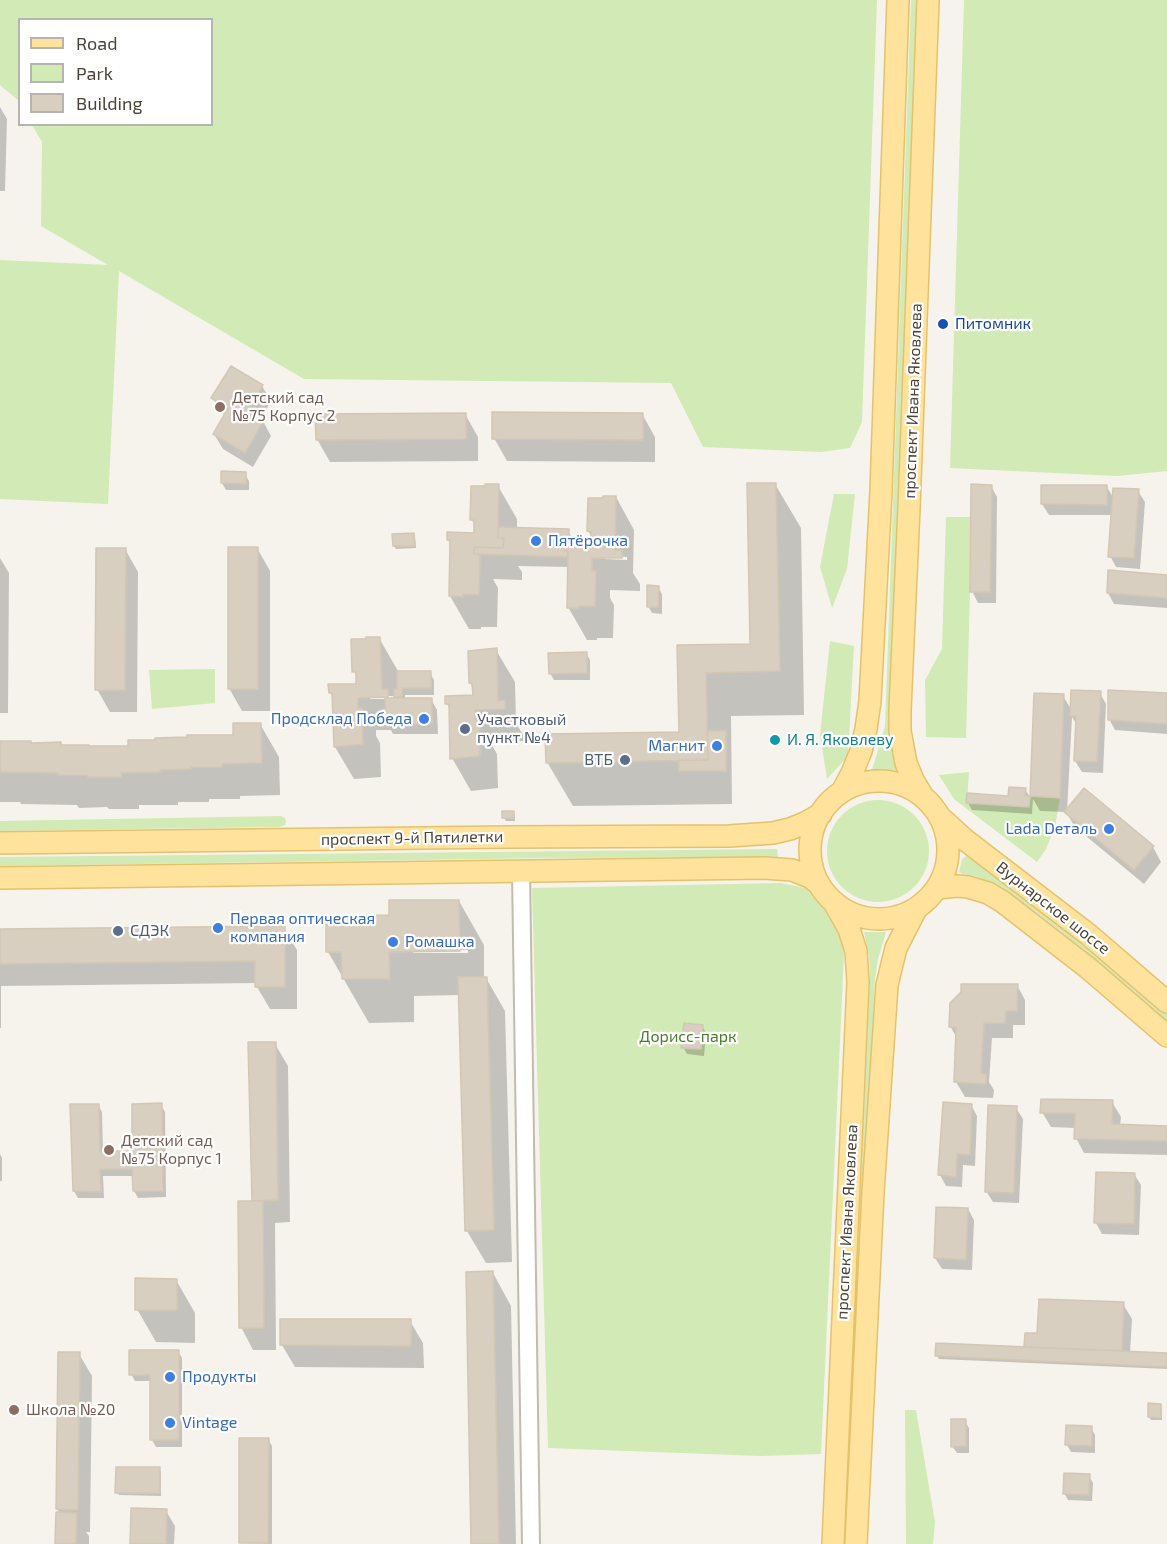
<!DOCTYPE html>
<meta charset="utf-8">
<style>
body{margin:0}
#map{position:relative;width:1167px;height:1544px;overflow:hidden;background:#f6f3ec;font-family:"Exo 2",sans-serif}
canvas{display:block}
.legend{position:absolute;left:18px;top:18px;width:195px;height:108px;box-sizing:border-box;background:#fff;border:2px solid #b7b4b0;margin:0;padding:8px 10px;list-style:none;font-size:18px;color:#4b4439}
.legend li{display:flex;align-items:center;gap:12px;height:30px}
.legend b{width:30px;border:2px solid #b7b4b0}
</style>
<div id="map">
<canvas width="1167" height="1544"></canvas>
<ul class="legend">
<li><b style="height:8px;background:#ffe39c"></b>Road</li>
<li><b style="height:16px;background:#d2eab5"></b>Park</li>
<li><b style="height:16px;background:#d8cfc1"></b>Building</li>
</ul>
</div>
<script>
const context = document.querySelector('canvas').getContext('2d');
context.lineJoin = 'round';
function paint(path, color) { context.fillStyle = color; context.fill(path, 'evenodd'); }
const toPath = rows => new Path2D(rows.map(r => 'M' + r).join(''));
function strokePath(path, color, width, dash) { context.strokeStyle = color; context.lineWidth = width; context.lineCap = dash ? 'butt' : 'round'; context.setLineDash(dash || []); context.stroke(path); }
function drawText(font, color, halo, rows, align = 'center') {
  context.font = font + ' "Exo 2",sans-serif'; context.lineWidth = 4.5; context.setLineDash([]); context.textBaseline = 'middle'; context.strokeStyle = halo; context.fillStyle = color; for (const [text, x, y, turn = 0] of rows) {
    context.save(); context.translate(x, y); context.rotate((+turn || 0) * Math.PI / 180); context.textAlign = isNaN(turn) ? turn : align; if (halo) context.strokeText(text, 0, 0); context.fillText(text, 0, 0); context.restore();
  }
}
paint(toPath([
 [0,0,877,0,862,422,850,448,821,452,703,447,671,383,304,379,119,271,108,504,0,499,0,260,108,265,41,226,42,142,32,125,212,124,212,20,20,20,19,101,0,85],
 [911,0,917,0,893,725,904,771,872,770,885,726],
 [964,0,1167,0,1167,471,1117,476,950,468],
 [834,494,855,494,847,569,832,608,820,567],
 [946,517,970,517,970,592,966,738,926,737,925,680,942,649],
 [830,641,854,646,848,756,827,779,820,735],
 [215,669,215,703,152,709,149,670],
 [969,772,967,803,1029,807,1030,796,1060,798,1055,826,1046,849,1037,862,954,799,939,775],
 '827 851a51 51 0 1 1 102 0a51 51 0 1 1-102 0Z',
 [281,816,285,818,286,821,285,825,279,827,0,831,0,821],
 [777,849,778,857,552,858,0,866,0,857],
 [966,856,970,858,1040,907,1083,942,1167,1014,1167,1022,1079,946,1036,912,998,885,975,876,962,874,959,872,962,859],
 [781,883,816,890,840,915,844,954,821,1454,761,1456,548,1448,532,888],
 [864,932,886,932,878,959,875,978,849,1544,844,1544,870,978,869,956],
 [905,1410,916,1410,935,1522,933,1544,906,1544]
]), '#d2eab5');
paint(toPath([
 [0,107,7,119,5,191,0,191],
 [262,386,271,401,260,420,263,421,271,436,253,467,223,449,214,434,225,415,222,413,213,399],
 [465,414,478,437,478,461,330,462,317,439],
 [642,414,655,437,655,462,507,461,494,438],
 [245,474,249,481,249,490,226,490,222,483],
 [775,484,801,528,804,715,731,716,732,804,573,806,547,762,680,733,679,647,752,646],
 [498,486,517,519,517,529,568,531,575,542,575,545,592,545,593,538,588,531,616,497,634,530,633,573,640,584,640,591,610,590,610,598,614,605,613,638,597,638,597,640,587,640,568,607,569,567,518,566,522,572,522,580,493,579,498,588,497,627,481,627,481,629,469,629,450,596,451,544,448,540,475,535,475,526,472,520],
 [605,556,627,557,627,560,605,559],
 [991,486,997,497,996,603,978,603,972,591],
 [1107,487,1114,499,1138,491,1145,502,1140,569,1116,567,1110,556,1113,515,1049,515,1042,504],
 [414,534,415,537,416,548,396,549,394,546],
 [257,548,270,571,270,711,242,711,229,688],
 [125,549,138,572,137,712,110,712,97,689],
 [0,558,9,573,8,713,0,713],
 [1167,576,1167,608,1114,604,1108,593],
 [658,587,662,594,662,614,652,613,648,606],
 [379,638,398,671,430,673,434,680,434,695,405,695,405,699,431,699,437,710,438,734,393,734,391,730,376,730,376,736,380,743,381,777,354,779,335,747,334,699,330,692,358,685,357,678,354,671],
 [370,696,394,696,394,699,370,699],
 [496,650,515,682,516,723,523,735,523,741,493,742,493,747,497,754,498,788,471,791,452,758,450,710,447,704,474,697,474,689,470,683],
 [586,653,590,660,590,680,554,680,550,673],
 [1100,693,1106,704,1103,773,1082,772,1075,761,1077,725,1072,717,1067,811,1153,847,1161,862,1144,884,1075,827,1066,812,1040,811,1033,799,1032,814,972,810,968,803,1010,797,1025,789,1031,799,1036,694,1063,696,1071,709],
 [1167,695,1167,734,1115,730,1109,719],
 [260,724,279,757,280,795,240,796,240,799,209,799,209,802,178,802,178,805,139,805,139,809,109,809,107,807,79,808,77,805,21,804,20,802,0,802,0,743,61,746,129,747,235,736],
 [513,812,515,815,515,821,506,821,504,818],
 [459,901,484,945,484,978,486,978,505,1011,512,1262,486,1263,467,1231,460,995,414,996,414,1022,369,1023,328,952,391,917],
 [413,950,468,950,468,953,413,953],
 [284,928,297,950,297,1009,270,1009,257,987,257,983,1,986,1,1028,0,1028,0,931],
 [1017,985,1025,1000,1025,1025,1013,1025,1013,1038,992,1038,989,1082,994,1090,993,1098,965,1097,956,1082,957,1038,950,1026],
 [702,1026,706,1033,704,1056,687,1054,683,1047],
 [250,1044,275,1044,288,1066,290,1222,275,1223,276,1350,253,1350,241,1327,253,1203],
 [1112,1102,1121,1117,1120,1126,1167,1127,1167,1155,1084,1153,1076,1138,1076,1128,1051,1127,1042,1112],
 [98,1105,102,1112,103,1153,134,1153,161,1105,165,1112,166,1197,138,1198,134,1191,134,1176,103,1176,104,1198,78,1198,74,1191],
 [971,1105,977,1116,975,1166,963,1165,962,1187,946,1186,940,1175],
 [1016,1108,1023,1119,1019,1203,993,1202,986,1191],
 [0,1154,2,1158,2,1181,0,1181],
 [1134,1174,1141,1185,1139,1235,1102,1234,1096,1223],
 [968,1209,974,1220,972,1270,942,1269,935,1258],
 [493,1273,511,1306,516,1544,473,1544],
 [176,1280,195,1313,195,1343,156,1342,137,1309],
 [1123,1304,1132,1319,1130,1353,1167,1355,1167,1369,939,1359,937,1356,1026,1348,1039,1335],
 [410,1321,423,1343,424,1368,295,1367,282,1345],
 [178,1351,182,1358,182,1447,156,1447,152,1440,152,1381,135,1381,131,1374],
 [79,1354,92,1376,90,1532,86,1532,89,1536,89,1544,57,1544,60,1514,57,1509],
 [1160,1406,1162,1409,1162,1420,1151,1420,1149,1417],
 [965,1421,969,1428,969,1453,957,1453,952,1446],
 [1091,1428,1095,1435,1095,1453,1071,1452,1067,1445],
 [240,1439,268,1439,272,1446,272,1544,240,1543],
 [159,1469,161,1472,161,1496,119,1495,117,1492],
 [1089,1476,1093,1483,1092,1501,1068,1500,1064,1493],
 [166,1511,175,1526,174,1544,131,1544]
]), '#0003');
const building = toPath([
 [231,366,263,385,248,411,264,420,245,453,213,434,228,408,211,398,231,366],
 [492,412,643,413,643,440,492,439,492,412],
 [466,413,466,439,316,440,315,414,466,413],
 [221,471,246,472,246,484,221,483,221,471],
 [747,483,776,483,780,671,706,673,708,760,546,763,545,734,679,732,677,645,750,644,747,483],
 [485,484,499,484,498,538,504,538,503,548,474,547,474,554,480,554,479,595,463,594,463,597,449,596,450,540,447,540,447,532,474,533,474,520,470,520,471,486,485,486,485,484],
 [971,484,992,485,990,592,970,592,971,484],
 [1041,485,1107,485,1107,505,1041,504,1041,485],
 [1113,488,1139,489,1134,558,1108,557,1113,488],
 [603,496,616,496,615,550,622,550,622,558,592,558,592,571,596,571,595,606,579,606,579,608,567,608,568,550,564,550,564,543,591,544,591,532,587,531,588,498,603,498,603,496],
 [498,527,569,529,569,543,564,543,564,550,568,550,568,557,474,554,474,547,503,548,504,538,498,538,498,527],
 [414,533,415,546,393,546,392,534,414,533],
 [228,547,258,547,258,689,228,689,228,547],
 [96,548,126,548,125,690,95,690,96,548],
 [1108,570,1167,575,1167,598,1107,593,1108,570],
 [647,585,659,586,658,607,647,607,647,585],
 [366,637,380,637,382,689,388,689,388,697,358,698,358,708,362,708,363,744,334,747,332,693,329,693,328,684,356,684,356,672,352,672,351,639,366,639,366,637],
 [497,648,498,701,505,700,505,709,475,710,475,720,479,720,480,756,450,759,449,704,445,704,445,696,473,695,472,683,469,683,468,651,497,648],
 [587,652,587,673,549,674,548,653,587,652],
 [397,671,431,671,431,688,402,688,402,696,394,697,394,689,397,689,397,671],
 [1071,690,1101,691,1097,762,1074,761,1076,716,1070,716,1071,690],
 [1108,690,1167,693,1167,724,1108,720,1108,690],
 [1034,693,1064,694,1060,798,1030,796,1034,693],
 [385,698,432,698,432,724,386,724,385,698],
 [233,723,261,723,262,763,222,764,222,767,191,767,191,769,160,770,160,772,121,773,121,777,88,777,88,775,58,775,58,773,1,772,0,769,0,741,31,741,31,743,61,742,61,745,89,745,89,746,128,746,128,740,155,740,155,738,187,737,187,735,233,735,233,723],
 [707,731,726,731,726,771,679,771,679,760,708,760,707,731],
 [1009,787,1026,788,1025,796,1030,796,1029,807,966,803,967,793,1008,796,1009,787],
 [1084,788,1154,846,1134,870,1064,812,1084,788],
 [502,811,514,811,514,818,502,818,502,811],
 [389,900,459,900,460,951,389,952,390,979,342,979,341,952,326,952,326,916,389,915,389,900],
 [285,926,285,987,255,987,255,961,0,964,0,929,285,926],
 [458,977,487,977,494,1230,465,1231,458,977],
 [961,984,1018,984,1017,1011,1006,1011,1005,1023,984,1023,981,1073,986,1074,986,1084,954,1082,956,1027,949,1027,950,1003,961,992,961,984],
 [684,1023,703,1025,701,1049,681,1048,684,1023],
 [248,1042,276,1042,278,1200,252,1201,248,1042],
 [1041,1099,1113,1100,1112,1124,1167,1126,1167,1141,1074,1139,1075,1113,1040,1113,1041,1099],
 [943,1102,972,1104,970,1155,957,1154,956,1177,938,1175,943,1102],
 [162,1103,163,1191,133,1191,132,1169,100,1169,101,1192,73,1191,70,1104,99,1104,100,1151,132,1151,132,1104,162,1103],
 [988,1105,1017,1106,1014,1193,985,1192,988,1105],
 [1096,1172,1135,1173,1134,1224,1094,1223,1096,1172],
 [238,1201,263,1201,264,1328,239,1328,238,1201],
 [936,1207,968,1208,966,1260,934,1258,936,1207],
 [493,1271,499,1544,471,1544,466,1272,493,1271],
 [135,1278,177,1279,177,1310,135,1310,135,1278],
 [1039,1299,1124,1302,1122,1351,1024,1347,1025,1333,1037,1333,1039,1299],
 [280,1319,411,1319,411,1346,280,1345,280,1319],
 [936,1343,1167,1353,1167,1367,935,1356,936,1343],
 [129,1350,179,1350,179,1440,150,1440,150,1375,129,1375,129,1350],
 [58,1352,80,1352,78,1510,56,1509,58,1352],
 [1148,1403,1161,1404,1161,1418,1148,1417,1148,1403],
 [951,1419,966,1419,966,1446,951,1447,951,1419],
 [1066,1425,1092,1426,1092,1446,1065,1445,1066,1425],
 [239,1438,269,1438,268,1543,239,1543,239,1438],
 [116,1467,160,1467,160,1493,115,1493,116,1467],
 [1064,1473,1090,1474,1089,1495,1063,1494,1064,1473],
 [131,1508,167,1509,166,1544,130,1544,131,1508],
 [56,1512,77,1513,76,1544,55,1544,56,1512]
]);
paint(building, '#d8cfc1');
strokePath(building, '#d3c7b4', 1.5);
const minor = toPath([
 [521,871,531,1544]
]);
const major = toPath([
 '810 850a69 69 0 1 1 138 0a69 69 0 1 1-138 0Z',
 [843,790,852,773,861,751,866,729,870,701,881,491,898,0],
 [923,797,913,780,906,763,900,731,900,710,909,508,928,0],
 [940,817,964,839,1089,935,1167,1002],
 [0,843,508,837,729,836,773,833,790,829,805,823,821,814],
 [0,878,764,868,792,870,810,877,819,884],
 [938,888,957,886,968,887,988,893,1003,902,1088,968,1167,1036],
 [833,1544,858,982,856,951,849,929,835,904],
 [856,1544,873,1193,887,985,896,948,916,909]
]);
strokePath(minor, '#c2bbae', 20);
strokePath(major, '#e6c16a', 24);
strokePath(minor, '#fff', 16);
strokePath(major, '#ffe39c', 21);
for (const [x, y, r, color] of [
 [943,324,6,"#1a4fb4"],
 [220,407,6,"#8d6e63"],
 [536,541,6,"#3f7fe0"],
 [424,719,6,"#3f7fe0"],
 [465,729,6,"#5c6f8a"],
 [775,740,6,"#0f9aa8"],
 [717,746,6,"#3f7fe0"],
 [625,760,6,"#5c6f8a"],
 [1109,829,6,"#3f7fe0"],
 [218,928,6,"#3f7fe0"],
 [118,931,6,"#5c6f8a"],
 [393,942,6,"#3f7fe0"],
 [109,1150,6,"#8d6e63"],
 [170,1377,6,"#3f7fe0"],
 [14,1410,6,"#8d6e63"],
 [170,1423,6,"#3f7fe0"]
]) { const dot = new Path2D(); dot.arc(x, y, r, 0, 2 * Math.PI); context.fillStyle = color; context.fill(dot); strokePath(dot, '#fff', 2); }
drawText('16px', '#164399', '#fff', [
 ["Питомник",955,324]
], 'left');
drawText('16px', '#785e54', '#fff', [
 ["Детский сад",232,398],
 ["№75 Корпус 2",232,416],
 ["Детский сад",121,1141],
 ["№75 Корпус 1",121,1159],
 ["Школа №20",26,1410]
], 'left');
drawText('16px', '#4b4439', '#fff', [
 ["проспект Ивана Яковлева",913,401,-88],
 ["проспект 9-й Пятилетки",412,838,-1],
 ["Вурнарское шоссе",1053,908,38],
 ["проспект Ивана Яковлева",847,1222,-87]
]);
drawText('16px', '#366cbe', '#fff', [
 ["Пятёрочка",548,541],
 ["Продсклад Победа",412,719,"right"],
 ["Магнит",705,746,"right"],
 ["Lada Dеталь",1097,829,"right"],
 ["Первая оптическая",230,919],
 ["компания",230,937],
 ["Ромашка",405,942],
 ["Продукты",182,1377],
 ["Vintage",182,1423]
], 'left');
drawText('16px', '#4e5e75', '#fff', [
 ["Участковый",477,720],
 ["пункт №4",477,738],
 ["ВТБ",613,760,"right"],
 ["СДЭК",130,931]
], 'left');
drawText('16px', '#0d838f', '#fff', [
 ["И. Я. Яковлеву",787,740]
], 'left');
drawText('16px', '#4a7f2a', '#fff', [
 ["Дорисс-парк",688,1037]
]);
</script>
